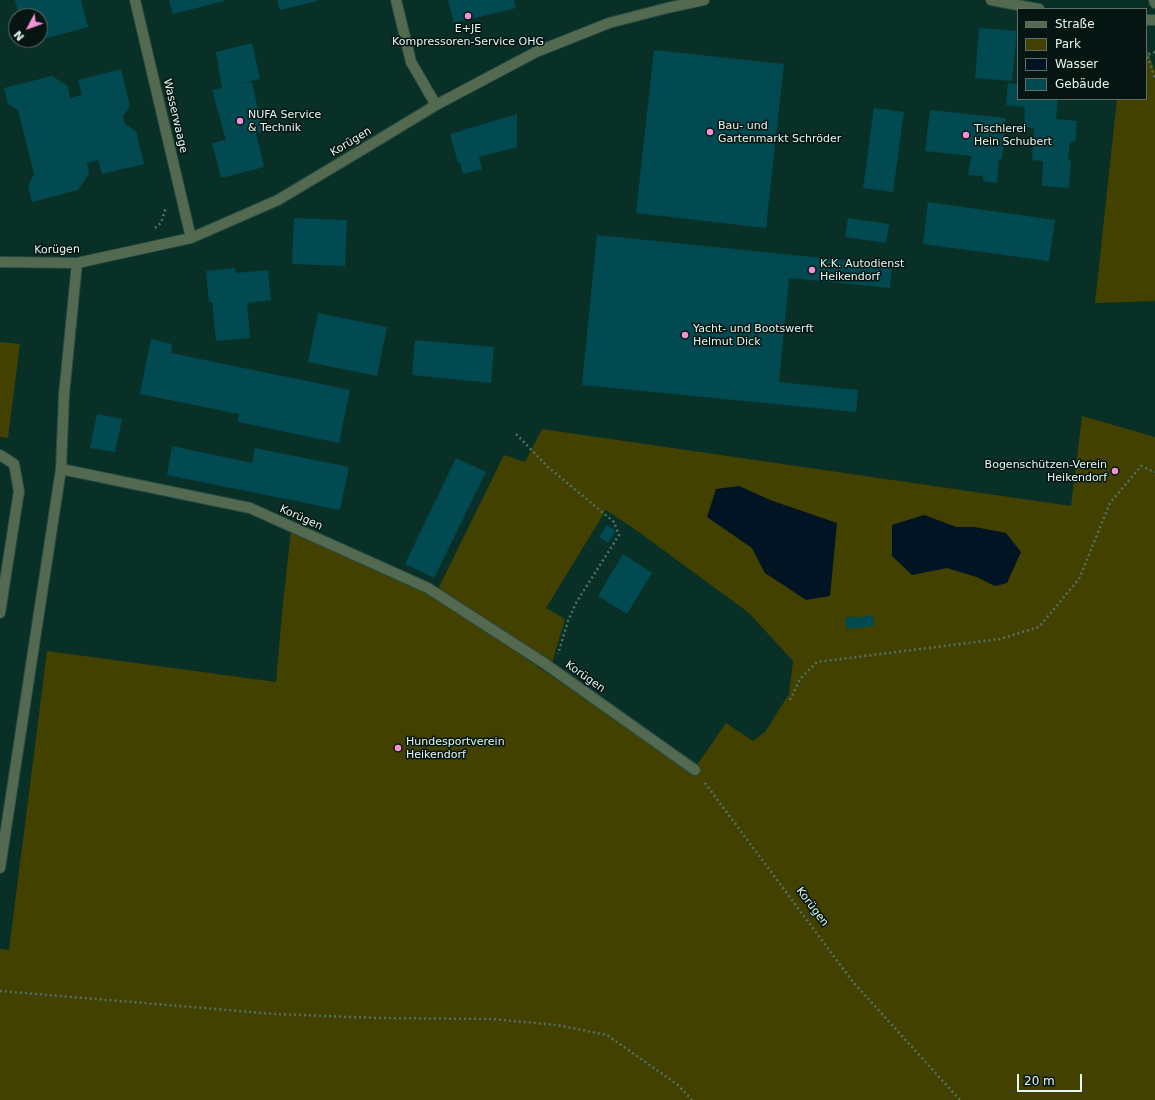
<!DOCTYPE html>
<meta charset="utf-8">
<style>
body{margin:0}
#map{position:relative;width:1155px;height:1100px;overflow:hidden;background:#083027;font-family:"DejaVu Sans",sans-serif}
canvas{display:block}
.legend{position:absolute;left:1017px;top:8px;width:130px;height:92px;box-sizing:border-box;background:#061511;border:1px solid #5f706b;margin:0;padding:5px 7px;list-style:none;font-size:12px;color:#e4f9f2}
.legend li{display:flex;align-items:center;gap:8px;height:20px}
.legend b{width:20px;border:1px solid #5f706b}
.north{position:absolute;left:8px;top:8px;width:40px;height:40px;box-sizing:border-box;background:#061511;border:1px solid #5f706b;border-radius:50%;rotate:229deg;font-size:11px;font-weight:700;line-height:16px;text-align:center;color:#e4f9f2}
.north::after{content:'';display:block;margin:auto;width:14px;height:18px;background:#f491d4;clip-path:polygon(50% 0,100% 100%,50% 72%,0 100%)}
.scale{position:absolute;left:1017px;top:1074px;width:65px;height:18px;box-sizing:border-box;border:2px solid #e4f9f2;border-top:0;padding-left:5px;font-size:12px;line-height:14px;white-space:nowrap;color:#e4f9f2;-webkit-text-stroke:3px #061511;paint-order:stroke}
</style>
<div id="map">
<canvas width="1155" height="1100"></canvas>
<ul class="legend">
<li><b style="height:5px;background:#546a50"></b>Straße</li>
<li><b style="height:11px;background:#434100"></b>Park</li>
<li><b style="height:11px;background:#001423"></b>Wasser</li>
<li><b style="height:11px;background:#014a52"></b>Gebäude</li>
</ul>
<div class="north">N</div>
<div class="scale">20 m</div>
</div>
<script>
const context = document.querySelector('canvas').getContext('2d');
context.lineJoin = 'round';
function paint(path, color) { context.fillStyle = color; context.fill(path, 'evenodd'); }
const toPath = rows => new Path2D(rows.map(r => 'M' + r).join(''));
function strokePath(path, color, width, dash) { context.strokeStyle = color; context.lineWidth = width; context.lineCap = dash ? 'butt' : 'round'; context.setLineDash(dash || []); context.stroke(path); }
function drawText(font, color, halo, rows, align = 'center') {
  context.font = font + ' "DejaVu Sans",sans-serif'; context.lineWidth = 3; context.setLineDash([]); context.textBaseline = 'middle'; context.strokeStyle = halo; context.fillStyle = color; for (const [text, x, y, turn = 0] of rows) {
    context.save(); context.translate(x, y); context.rotate((+turn || 0) * Math.PI / 180); context.textAlign = isNaN(turn) ? turn : align; if (halo) context.strokeText(text, 0, 0); context.fillText(text, 0, 0); context.restore();
  }
}
paint(toPath([
 [1146,46,1155,71,1155,301,1095,303,1117,99,1146,99],
 [0,342,20,344,8,438,0,437],
 [1082,416,1155,437,1155,1100,0,1100,0,949,9,950,47,651,276,682,283,603,291,531,430,593,692,772,726,723,753,741,765,732,789,694,793,661,749,613,636,530,606,510,546,608,565,619,552,663,438,589,504,455,525,462,542,429,1071,506],
 [739,486,770,500,765,573,752,548],
 [924,515,956,527,975,527,995,586,977,577,947,568]
]), '#434100');
paint(toPath([
 [739,486,770,500,837,523,830,596,806,600,765,573,752,548,707,517,716,489],
 [924,515,956,527,975,527,1006,533,1021,552,1007,583,995,586,977,577,947,568,912,575,892,556,892,525]
]), '#001423');
paint(toPath([
 [15,0,81,0,88,27,40,40,40,16,19,16],
 [169,0,223,0,224,1,173,14],
 [277,0,317,0,317,1,280,10],
 [448,0,514,0,516,8,454,23],
 [979,28,1017,31,1012,81,975,78],
 [252,43,260,79,242,83,252,82,263,132,256,133,264,167,221,178,212,143,226,140,212,90,222,88,216,52],
 [654,50,784,64,766,228,636,213],
 [121,69,130,106,123,116,125,124,136,131,144,164,102,174,98,160,87,163,89,174,78,190,32,202,28,186,34,174,18,110,8,104,4,88,52,76,68,86,70,98,82,95,78,80],
 [1008,83,1018,84,1018,99,1058,99,1056,119,1077,121,1075,142,1070,142,1068,159,1071,160,1069,188,1042,186,1043,161,1032,160,1034,128,1024,127,1025,107,1006,105],
 [874,108,904,112,893,192,863,188],
 [930,110,1006,118,1002,159,999,159,997,183,983,181,983,176,968,175,971,156,925,151],
 [517,114,517,147,479,157,482,169,463,174,460,162,458,163,450,134],
 [928,202,1055,220,1049,261,923,244],
 [294,218,347,220,345,266,292,264],
 [848,218,889,224,886,243,845,237],
 [597,235,892,265,890,288,789,278,779,382,858,390,856,412,582,385],
 [235,268,236,273,268,270,271,300,247,303,250,338,216,341,212,302,209,302,206,271],
 [318,313,387,327,377,376,308,362],
 [151,339,172,344,171,353,350,390,339,443,238,422,239,414,140,394],
 [415,340,494,347,491,383,412,375],
 [97,414,122,419,115,452,90,448],
 [172,446,252,463,255,448,349,467,340,510,167,475],
 [456,458,486,472,434,578,405,564],
 [607,525,616,531,608,543,599,537],
 [623,554,652,573,627,614,598,596],
 [873,615,874,626,847,629,845,618,856,616,857,618]
]), '#014a52');
const lane = toPath([
 [0,455,14,464,19,491,0,613],
 [61,469,250,508,428,588,544,663,695,770],
 [0,868,61,469,64,395,77,263]
]);
const street = toPath([
 [135,0,191,238],
 [396,0,411,62,436,105],
 [991,0,1039,9],
 [1154,0,1155,3],
 [1146,20,1155,20],
 [0,262,77,263,191,238,278,200,370,145,436,105,536,52,609,23,667,8,704,0]
]);
strokePath(lane, '#274c43', 12);
strokePath(street, '#274c43', 12);
strokePath(toPath([
 [1155,52,1147,55,1155,79],
 [155,228,161,223,166,207],
 [516,434,548,467,614,522,619,535,576,603,568,621,558,654],
 [790,700,800,679,817,662,1000,639,1039,627,1079,579,1110,503,1141,466,1155,472],
 [705,783,853,982,960,1100],
 [0,991,275,1014,377,1018,492,1019,557,1025,607,1035,678,1085,692,1100]
]), '#4f7169', 2.5, [2, 3]);
strokePath(lane, '#546a50', 10);
strokePath(street, '#546a50', 10);
for (const [x, y, r, color] of [
 [468,16,4,"#f491d4"],
 [240,121,4,"#f491d4"],
 [710,132,4,"#f491d4"],
 [966,135,4,"#f491d4"],
 [812,270,4,"#f491d4"],
 [685,335,4,"#f491d4"],
 [1115,471,4,"#f491d4"],
 [398,748,4,"#f491d4"]
]) { const dot = new Path2D(); dot.arc(x, y, r, 0, 2 * Math.PI); context.fillStyle = color; context.fill(dot); strokePath(dot, '#061511', 1.5); }
drawText('11px', '#e4f9f2', '#061511', [
 ["E+JE",468,29,"center"],
 ["Kompressoren-Service OHG",468,42,"center"],
 ["NUFA Service",248,115],
 ["& Technik",248,128],
 ["Bau- und",718,126],
 ["Gartenmarkt Schröder",718,139],
 ["Tischlerei",974,129],
 ["Hein Schubert",974,142],
 ["K.K. Autodienst",820,264],
 ["Heikendorf",820,277],
 ["Yacht- und Bootswerft",693,329],
 ["Helmut Dick",693,342],
 ["Bogenschützen-Verein",1107,465,"right"],
 ["Heikendorf",1107,478,"right"],
 ["Hundesportverein",406,742],
 ["Heikendorf",406,755]
], 'left');
drawText('11px', '#e4f9f2', '#061511', [
 ["Wasserwaage",175,116,77],
 ["Korügen",351,142,-31],
 ["Korügen",57,250,-1],
 ["Korügen",301,518,24],
 ["Korügen",585,677,35],
 ["Korügen",812,907,53]
]);
</script>
